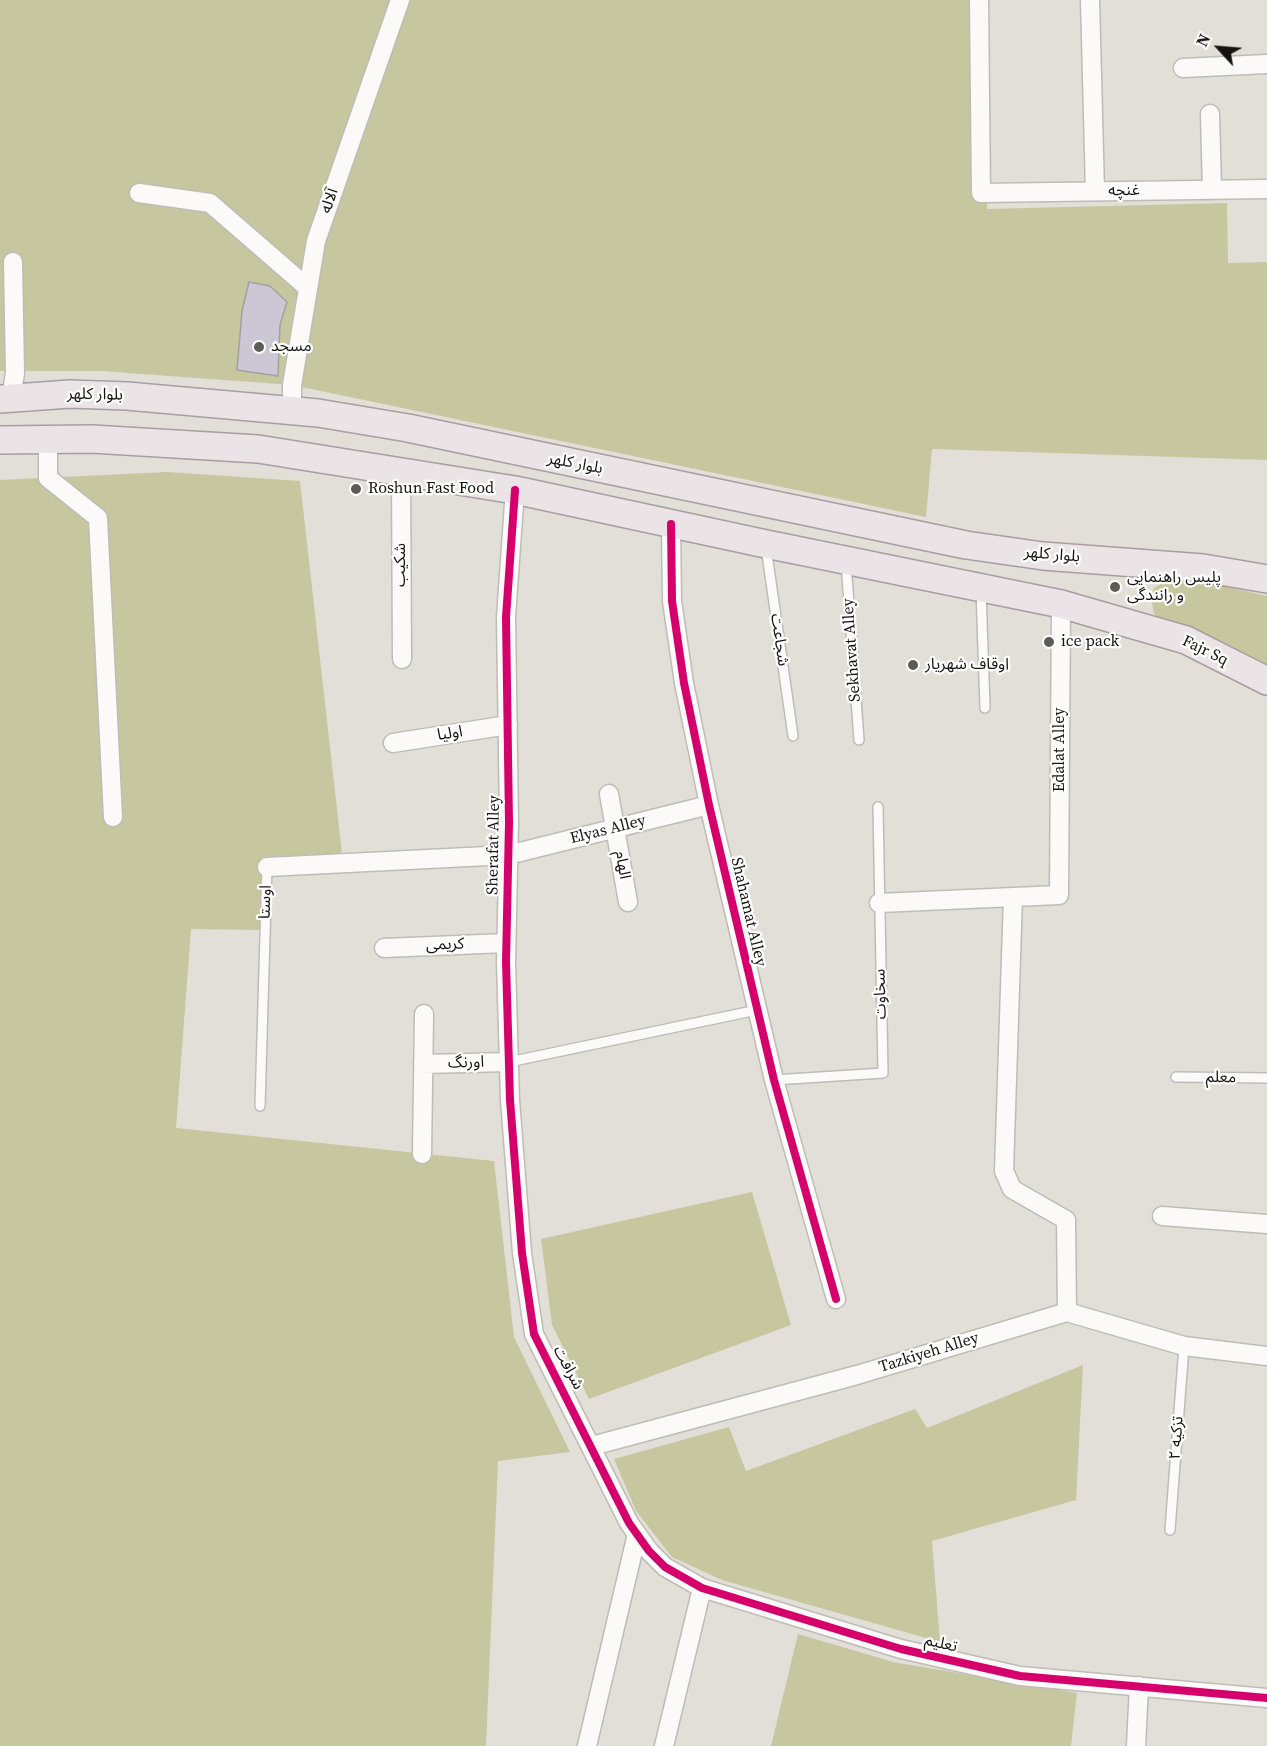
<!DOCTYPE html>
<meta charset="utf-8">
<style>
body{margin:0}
#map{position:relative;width:1267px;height:1746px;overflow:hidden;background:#e2dfd8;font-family:"Source Serif 4",serif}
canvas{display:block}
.north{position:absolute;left:1189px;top:18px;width:60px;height:60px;-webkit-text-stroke:4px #fff;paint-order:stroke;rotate:296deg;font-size:16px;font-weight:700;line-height:24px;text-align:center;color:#161410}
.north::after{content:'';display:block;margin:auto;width:21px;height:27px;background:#161410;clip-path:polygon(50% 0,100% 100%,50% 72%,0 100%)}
</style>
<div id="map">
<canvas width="1267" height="1746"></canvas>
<div class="north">N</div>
</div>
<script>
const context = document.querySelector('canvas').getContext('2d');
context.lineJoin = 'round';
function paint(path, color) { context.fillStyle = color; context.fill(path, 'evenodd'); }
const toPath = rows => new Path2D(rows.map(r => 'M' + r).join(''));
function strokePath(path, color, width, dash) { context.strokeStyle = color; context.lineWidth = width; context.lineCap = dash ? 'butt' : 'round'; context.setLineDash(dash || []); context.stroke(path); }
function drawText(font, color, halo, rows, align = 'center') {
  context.font = font + ' "Source Serif 4","Noto Sans Arabic",serif'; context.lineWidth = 4.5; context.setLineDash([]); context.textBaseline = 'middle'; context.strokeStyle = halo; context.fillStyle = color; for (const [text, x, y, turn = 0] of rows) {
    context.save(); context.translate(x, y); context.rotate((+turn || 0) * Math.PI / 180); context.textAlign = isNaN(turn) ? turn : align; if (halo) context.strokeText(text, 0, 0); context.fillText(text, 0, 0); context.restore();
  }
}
paint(toPath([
 [0,0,982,0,987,209,1227,203,1228,263,1267,262,1267,460,932,449,926,517,292,385,101,371,0,371],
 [167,472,300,481,342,854,262,857,260,930,191,929,176,1128,494,1161,514,1337,570,1452,498,1461,486,1746,0,1746,0,480],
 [1167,580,1219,585,1267,596,1267,667,1163,622,1154,614,1151,597,1154,588],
 [752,1192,791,1325,589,1399,552,1325,541,1239],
 [1083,1365,1076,1500,932,1541,940,1642,722,1580,672,1557,636,1511,614,1459,729,1427,746,1471,915,1409,927,1428],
 [798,1634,893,1662,1077,1693,1071,1746,771,1746]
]), '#c6c79e');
const building = toPath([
 [249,282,270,286,287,302,280,325,278,376,237,370,242,311,249,282]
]);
paint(building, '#cbc7d5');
strokePath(building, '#a3a1a0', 1.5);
const lane = toPath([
 [766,547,793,736],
 [846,563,859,740],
 [981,590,985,708],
 [509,1062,757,1010],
 [1176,1077,1267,1078],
 [774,1080,883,1073,878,807],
 [260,1106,267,867],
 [1170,1530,1184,1346]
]);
const street = toPath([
 [979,0,981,193,1267,189],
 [1090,0,1095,191],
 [1183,68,1267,64],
 [1210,114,1212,190],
 [139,193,210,203,308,288],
 [11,398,15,373,13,262],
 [292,410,292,385,316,241,400,0],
 [48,438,48,478,98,518,113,817],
 [401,471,402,659],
 [515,490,506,617,509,823,506,962,510,1100,522,1253,534,1334,629,1523,649,1551,665,1567,702,1588,901,1649,1020,1676,1267,1698],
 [671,524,672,601,684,683,709,805,774,1080,836,1299],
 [393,743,508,725],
 [609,794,628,902],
 [267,867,508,855,709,805],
 [1013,897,1004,1171,1012,1189,1066,1220,1067,1312],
 [879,903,1059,895,1061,604],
 [384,948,506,943],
 [423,1064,509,1062],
 [422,1154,424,1014],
 [1162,1216,1267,1224],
 [592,1446,857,1375,1067,1312,1184,1346,1267,1356],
 [587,1746,637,1534],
 [664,1746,702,1588],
 [1136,1746,1139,1686]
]);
const primary = toPath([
 [0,399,70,394,127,396,318,413,408,428,966,545,1043,556,1203,568,1267,579],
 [0,440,92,439,258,449,515,490,766,544,1061,604,1186,640,1267,681]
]);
strokePath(lane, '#bebcb7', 12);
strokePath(street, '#bebcb7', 21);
strokePath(primary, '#a89da2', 30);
strokePath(lane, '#fbfaf9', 9);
strokePath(street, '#fbfaf9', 18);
strokePath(primary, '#eae4e7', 27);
strokePath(toPath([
 [515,490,506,617,509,823,506,962,510,1100,522,1253,534,1334,629,1523,649,1551,665,1567,702,1588,901,1649,1020,1676,1267,1698],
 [671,524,672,601,684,683,709,805,774,1080,836,1299]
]), '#d6006c', 8);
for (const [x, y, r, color] of [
 [259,347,6,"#5d5b56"],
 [356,489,6,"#5d5b56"],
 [1115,587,6,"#5d5b56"],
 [1049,642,6,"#5d5b56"],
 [913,665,6,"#5d5b56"]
]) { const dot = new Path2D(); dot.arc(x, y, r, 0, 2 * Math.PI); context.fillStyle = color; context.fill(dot); strokePath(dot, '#fff', 2); }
drawText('16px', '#161410', '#fff', [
 ["غنچه",1124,191,-1],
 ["آلاله",330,201,-71],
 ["بلوار کلهر",95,395,1],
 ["بلوار کلهر",575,464,11],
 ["بلوار کلهر",1052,555,5],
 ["شکیب",401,565,-90],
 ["شجاعت",779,640,82],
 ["Sekhavat Alley",852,650,-94],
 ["Fajr Sq",1205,651,26],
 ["اولیا",450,734,-9],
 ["Edalat Alley",1060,750,-90],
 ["Elyas Alley",608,830,-14],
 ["Sherafat Alley",494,845,-89],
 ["الهام",622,865,80],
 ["اوستا",266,902,-88],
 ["Shahamat Alley",748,912,77],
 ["کریمی",445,945,-2],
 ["سخاوت",881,994,-91],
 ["اورنگ",466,1063,-1],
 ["معلم",1221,1078,1],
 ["Tazkiyeh Alley",929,1353,-17],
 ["شرافت",568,1368,62],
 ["تزکیه ۲",1177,1438,-86],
 ["تعلیم",941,1644,13]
]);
drawText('16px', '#161410', '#fff', [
 ["مسجد",271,347],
 ["Roshun Fast Food",368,489],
 ["پلیس راهنمایی",1127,578],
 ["و رانندگی",1127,596],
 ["ice pack",1061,642],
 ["اوقاف شهریار",925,665]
], 'left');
</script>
